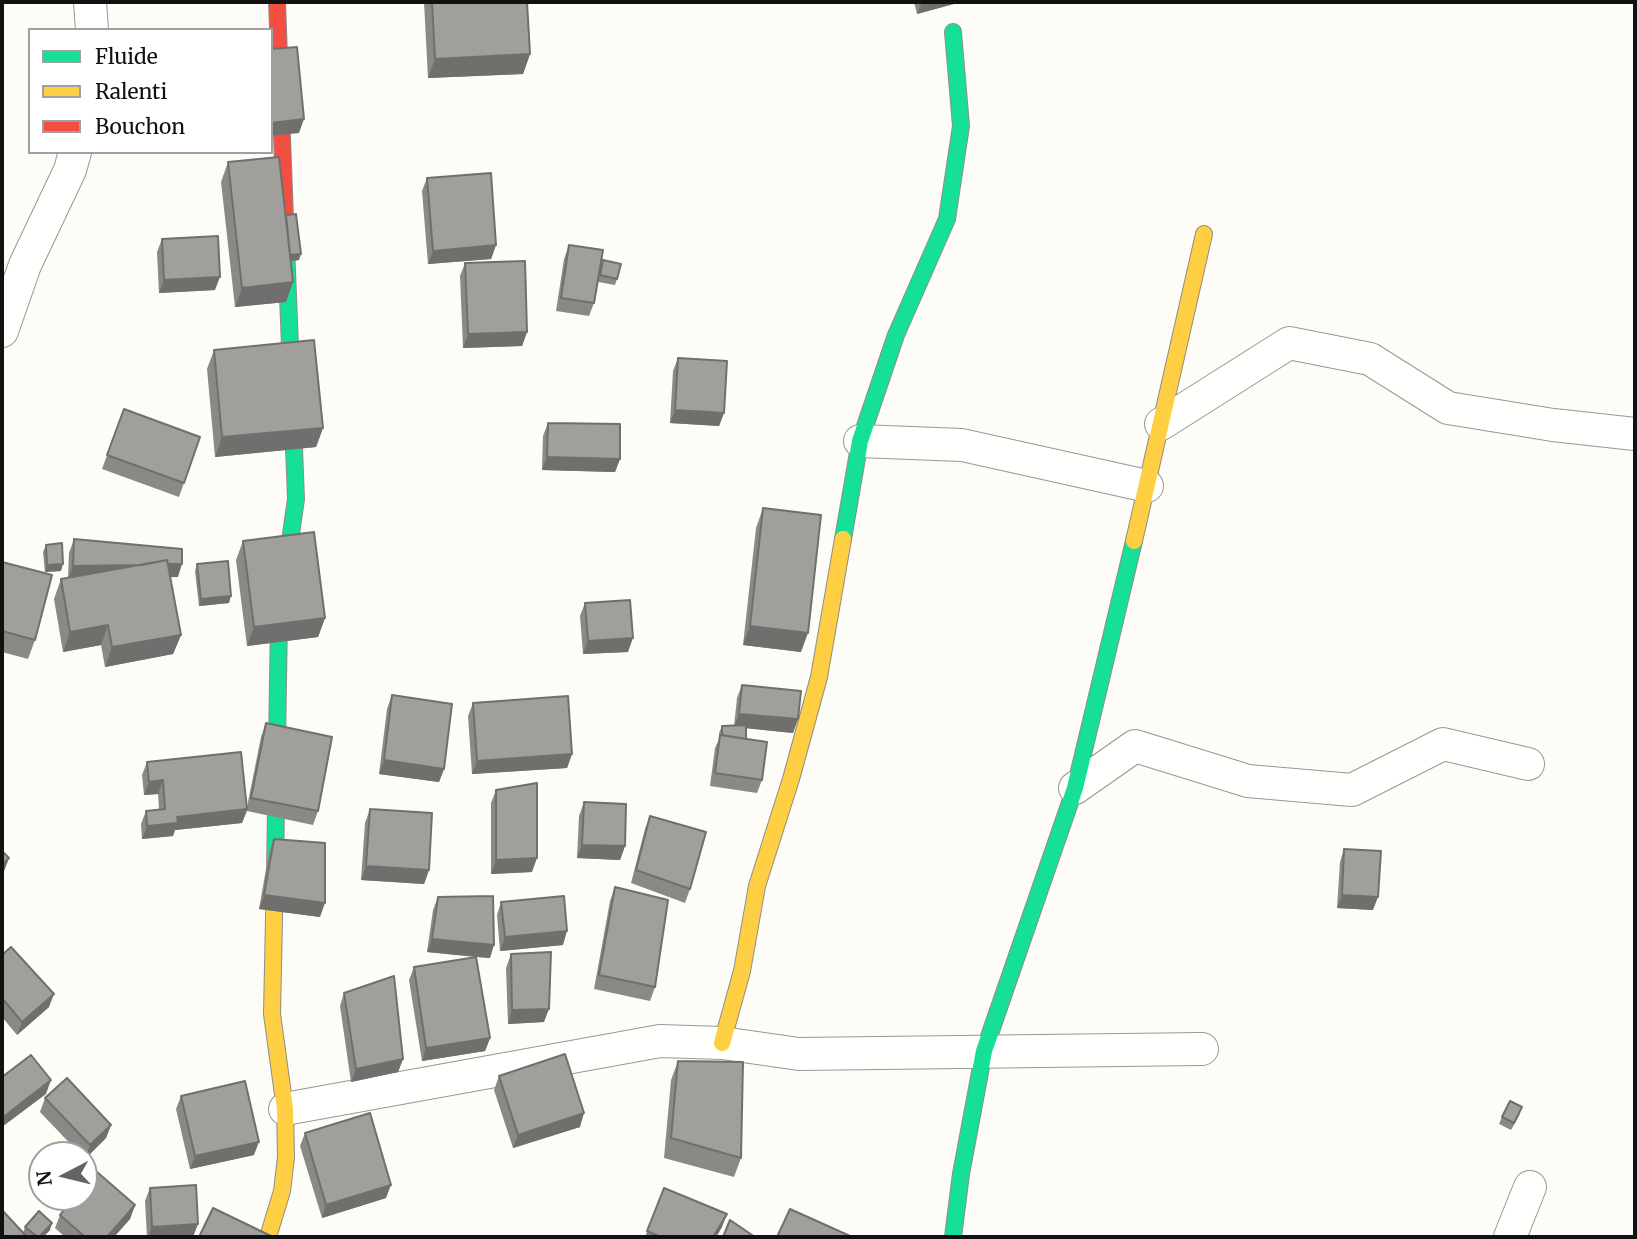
<!DOCTYPE html>
<style>
body{margin:0}
#map{position:relative;width:1637px;height:1239px;overflow:hidden;background:#fdfcf7;font-family:Merriweather,serif}
canvas{display:block}
.frame{position:absolute;inset:0;border:4px solid #111;pointer-events:none}
.legend{position:absolute;left:28px;top:28px;width:245px;height:126px;box-sizing:border-box;background:#fff;border:2px solid #a0a0a0;margin:0;padding:9px 12px;list-style:none;font-size:21px;color:#111}
.legend li{display:flex;align-items:center;gap:14px;height:35px}
.legend b{width:35px;border:2px solid #a0a0a0}
.north{position:absolute;left:28px;top:1141px;width:70px;height:70px;box-sizing:border-box;background:#fff;border:2px solid #a0a0a0;border-radius:50%;rotate:263deg;font-size:19px;font-weight:700;line-height:28px;text-align:center;color:#111}
.north::after{content:'';display:block;margin:auto;width:24px;height:32px;background:#646362;clip-path:polygon(50% 0,100% 100%,50% 72%,0 100%)}
</style>
<div id="map">
<canvas width="1637" height="1239"></canvas>
<div class="frame"></div>
<ul class="legend">
<li><b style="height:9px;background:#16e098"></b>Fluide</li>
<li><b style="height:9px;background:#ffcf43"></b>Ralenti</li>
<li><b style="height:9px;background:#f24e42"></b>Bouchon</li>
</ul>
<div class="north">N</div>
</div>
<script>
const context = document.querySelector('canvas').getContext('2d');
context.lineJoin = 'round';
const toPath = rows => new Path2D(rows.map(r => 'M' + r).join(''));
function strokePath(path, color, width, dash) { context.strokeStyle = color; context.lineWidth = width; context.lineCap = dash ? 'butt' : 'round'; context.setLineDash(dash || []); context.stroke(path); }
function paint(path, color) { context.fillStyle = color; context.fill(path, 'evenodd'); }
const street = toPath([
 [90,2,92,30],
 [2,331,25,265,70,170,75,152],
 [1161,424,1289,343,1370,359,1448,408,1553,425,1635,434],
 [860,441,962,445,1147,486],
 [1075,788,1135,746,1248,781,1352,790,1443,744,1528,764],
 [285,1109,660,1041,722,1043,799,1054,1202,1049],
 [1510,1237,1530,1187]
]);
const fast = toPath([
 [843,539,860,441,896,335,947,219,961,126,953,32],
 [275,872,279,618,296,499,286,245],
 [953,1237,961,1174,984,1051,1075,788,1134,541]
]);
const slow = toPath([
 [1134,541,1204,234],
 [722,1043,742,971,757,886,791,779,819,677,843,539],
 [268,1237,282,1191,286,1157,285,1109,272,1014,275,872]
]);
const jam = toPath([
 [277,2,286,245]
]);
strokePath(street, '#979795', 34);
strokePath(fast, '#8e8d8b', 18);
strokePath(slow, '#8e8d8b', 18);
strokePath(jam, '#8e8d8b', 18);
strokePath(street, '#fffffe', 32);
strokePath(fast, '#16e098', 16);
strokePath(slow, '#ffcf43', 16);
strokePath(jam, '#f24e42', 16);
paint(toPath([
 [424,2,527,2,530,54,523,74,428,78],
 [914,2,961,2,917,14],
 [228,162,286,215,299,260,291,261,286,302,235,307,221,182],
 [427,178,496,245,491,259,428,264,422,191],
 [162,239,215,290,159,293,157,252],
 [569,245,598,280,603,260,617,279,615,285,598,282,594,303,589,316,556,311,564,259],
 [465,263,527,332,522,346,463,348,460,276],
 [214,350,323,428,316,447,215,457,207,369],
 [678,358,724,413,719,426,670,423,673,371],
 [124,409,200,437,179,497,102,469],
 [548,423,620,459,615,472,542,470,543,436],
 [763,508,801,652,743,645,756,528],
 [74,539,178,577,170,577,181,635,173,654,105,667,101,645,63,652,54,599,61,579,68,578,69,553],
 [243,541,325,618,318,637,247,646,236,560],
 [46,545,61,571,45,572,43,552],
 [2,562,35,640,28,659,2,652],
 [197,564,229,603,199,606,195,571],
 [585,603,628,652,583,654,580,616],
 [742,685,798,719,793,733,746,728,746,739,762,780,757,793,710,786,715,748,720,737,719,733,722,726,734,726,737,698],
 [392,695,444,769,439,782,379,774,387,709],
 [473,703,572,754,567,768,472,774,468,716],
 [266,723,318,811,313,825,247,811,242,823,175,830,173,836,142,839,141,824,146,811,159,809,158,794,144,795,142,775,147,762,247,807,261,737],
 [496,790,532,872,491,874,491,803],
 [584,802,625,846,620,860,577,858,579,816],
 [370,809,429,870,424,884,361,880,365,823],
 [650,816,690,889,685,903,631,883,645,829],
 [274,839,320,917,259,909,269,852],
 [1344,849,1373,910,1337,908,1340,862],
 [615,887,655,987,650,1001,594,989,610,901],
 [438,897,490,958,476,957,490,1038,485,1051,422,1061,409,980,414,967,475,957,427,952,433,910],
 [501,902,563,945,500,951,497,915],
 [511,954,544,1022,508,1024,506,968],
 [2,955,49,1007,17,1035,2,1017],
 [344,993,403,1059,398,1072,351,1082,340,1006],
 [678,1061,741,1158,734,1177,664,1158,671,1080],
 [499,1076,580,1127,513,1148,494,1090],
 [181,1096,254,1155,190,1169,176,1109],
 [45,1098,111,1125,106,1138,85,1159,84,1155,81,1155,40,1112],
 [1520,1114,1511,1130,1499,1124,1502,1117],
 [305,1133,386,1198,322,1218,300,1146],
 [150,1188,193,1237,147,1237,145,1201],
 [664,1188,722,1227,716,1237,645,1237],
 [135,1205,130,1219,114,1237,65,1237,55,1228,60,1215],
 [25,1227,50,1230,43,1237,27,1237,23,1233]
]), '#8a8986');
paint(toPath([
 [922,2,961,2,917,14],
 [530,54,523,74,428,78,435,59],
 [304,119,299,133,271,136,271,123],
 [496,245,491,259,428,264,433,251],
 [301,254,299,260,285,262,288,255],
 [220,277,215,290,159,293,164,280],
 [293,282,286,302,235,307,242,288],
 [527,332,522,346,463,348,468,334],
 [675,410,724,413,719,426,670,423],
 [323,428,316,447,215,457,222,437],
 [547,457,620,459,615,472,542,470],
 [63,564,61,571,45,572,47,565],
 [182,564,178,577,68,580,73,566],
 [231,596,229,603,199,606,201,599],
 [325,618,318,637,247,646,254,627],
 [108,625,101,645,63,652,70,632],
 [750,626,808,633,801,652,743,645],
 [181,635,173,654,105,667,112,647],
 [633,638,628,652,583,654,588,641],
 [739,714,798,719,793,733,734,727],
 [572,754,567,768,472,774,477,761],
 [384,760,444,769,439,782,379,774],
 [163,780,158,794,144,795,149,782],
 [247,809,242,823,175,830,173,836,142,839,147,826,177,817],
 [582,845,625,846,620,860,577,858],
 [9,858,2,877,2,865],
 [537,858,532,872,491,874,496,860],
 [366,866,429,870,424,884,361,880],
 [264,895,325,903,320,917,259,909],
 [1342,895,1378,897,1373,910,1337,908],
 [567,931,563,945,500,951,505,937],
 [432,939,494,945,490,958,427,952],
 [54,994,49,1007,17,1035,22,1022],
 [549,1009,544,1022,508,1024,512,1010],
 [490,1038,485,1051,422,1061,426,1048],
 [403,1059,398,1072,351,1082,356,1069],
 [51,1080,46,1094,2,1127,2,1118],
 [584,1113,580,1127,513,1148,518,1135],
 [111,1125,106,1138,85,1159,90,1145],
 [259,1142,254,1155,190,1169,195,1156],
 [391,1185,386,1198,322,1218,326,1205],
 [135,1205,130,1219,114,1237,107,1237],
 [727,1214,722,1227,716,1237,713,1237],
 [52,1223,50,1230,43,1237,39,1237],
 [198,1224,193,1237,148,1237,152,1227]
]), '#716f6d');
const building = toPath([
 [432,2,527,2,530,54,435,59,432,2],
 [297,47,304,119,271,123,271,49,297,47],
 [279,157,293,282,242,288,228,162,279,157],
 [491,173,496,245,433,251,427,178,491,173],
 [296,214,301,254,290,255,286,215,296,214],
 [218,236,220,277,164,280,162,239,218,236],
 [569,245,603,250,594,303,561,298,569,245],
 [603,260,621,264,617,279,600,275,603,260],
 [525,261,527,332,468,334,465,263,525,261],
 [314,340,323,428,222,437,214,350,314,340],
 [678,358,727,361,724,413,675,410,678,358],
 [124,409,200,437,184,483,107,455,124,409],
 [548,423,620,424,620,459,547,457,548,423],
 [763,508,821,515,808,633,750,626,763,508],
 [314,532,325,618,254,627,243,541,314,532],
 [74,539,182,549,182,564,168,564,167,560,142,565,73,566,74,539],
 [62,543,63,564,47,565,46,545,62,543],
 [167,560,181,635,112,647,108,625,70,632,61,579,167,560],
 [228,561,231,596,201,599,197,564,228,561],
 [2,562,52,575,35,640,2,631,2,562],
 [630,600,633,638,588,641,585,603,630,600],
 [742,685,801,691,798,719,739,714,742,685],
 [392,695,452,704,444,769,384,760,392,695],
 [568,696,572,754,477,761,473,703,568,696],
 [266,723,332,737,318,811,251,798,266,723],
 [746,725,746,739,722,735,722,726,746,725],
 [720,735,767,742,762,780,715,773,720,735],
 [241,752,247,809,177,817,178,823,147,826,146,811,165,809,163,780,149,782,147,762,241,752],
 [537,783,537,858,496,860,496,790,537,783],
 [584,802,626,804,625,846,582,845,584,802],
 [370,809,432,813,429,870,366,866,370,809],
 [650,816,706,832,690,889,636,870,650,816],
 [274,839,325,843,325,903,264,895,274,839],
 [1344,849,1381,851,1378,897,1342,895,1344,849],
 [2,851,9,858,2,865,2,851],
 [615,887,668,900,655,987,599,975,615,887],
 [493,896,494,945,432,939,438,897,493,896],
 [564,896,567,931,505,937,501,902,564,896],
 [11,947,54,994,22,1022,2,998,2,955,11,947],
 [551,952,549,1009,512,1010,511,954,551,952],
 [476,957,490,1038,426,1048,414,967,476,957],
 [394,976,403,1059,356,1069,344,993,394,976],
 [565,1054,584,1113,518,1135,499,1076,565,1054],
 [31,1055,51,1080,2,1118,2,1077,31,1055],
 [678,1061,743,1062,741,1158,671,1138,678,1061],
 [67,1078,111,1125,90,1145,45,1098,67,1078],
 [245,1081,259,1142,195,1156,181,1096,245,1081],
 [1510,1101,1522,1107,1514,1123,1502,1117,1510,1101],
 [370,1113,391,1185,326,1205,305,1133,370,1113],
 [97,1172,135,1205,107,1237,85,1237,60,1215,75,1197,84,1197,84,1186,97,1172],
 [196,1185,198,1224,152,1227,150,1188,196,1185],
 [664,1188,727,1214,713,1237,661,1237,647,1231,664,1188],
 [213,1208,271,1236,271,1237,199,1237,213,1208],
 [790,1209,850,1236,849,1237,777,1237,790,1209],
 [2,1210,27,1237,2,1237,2,1210],
 [39,1211,52,1223,39,1237,38,1237,25,1227,39,1211],
 [730,1220,755,1237,723,1237,730,1220]
]);
paint(building, '#a19f9c');
strokePath(building, '#716f6d', 2);
</script>
